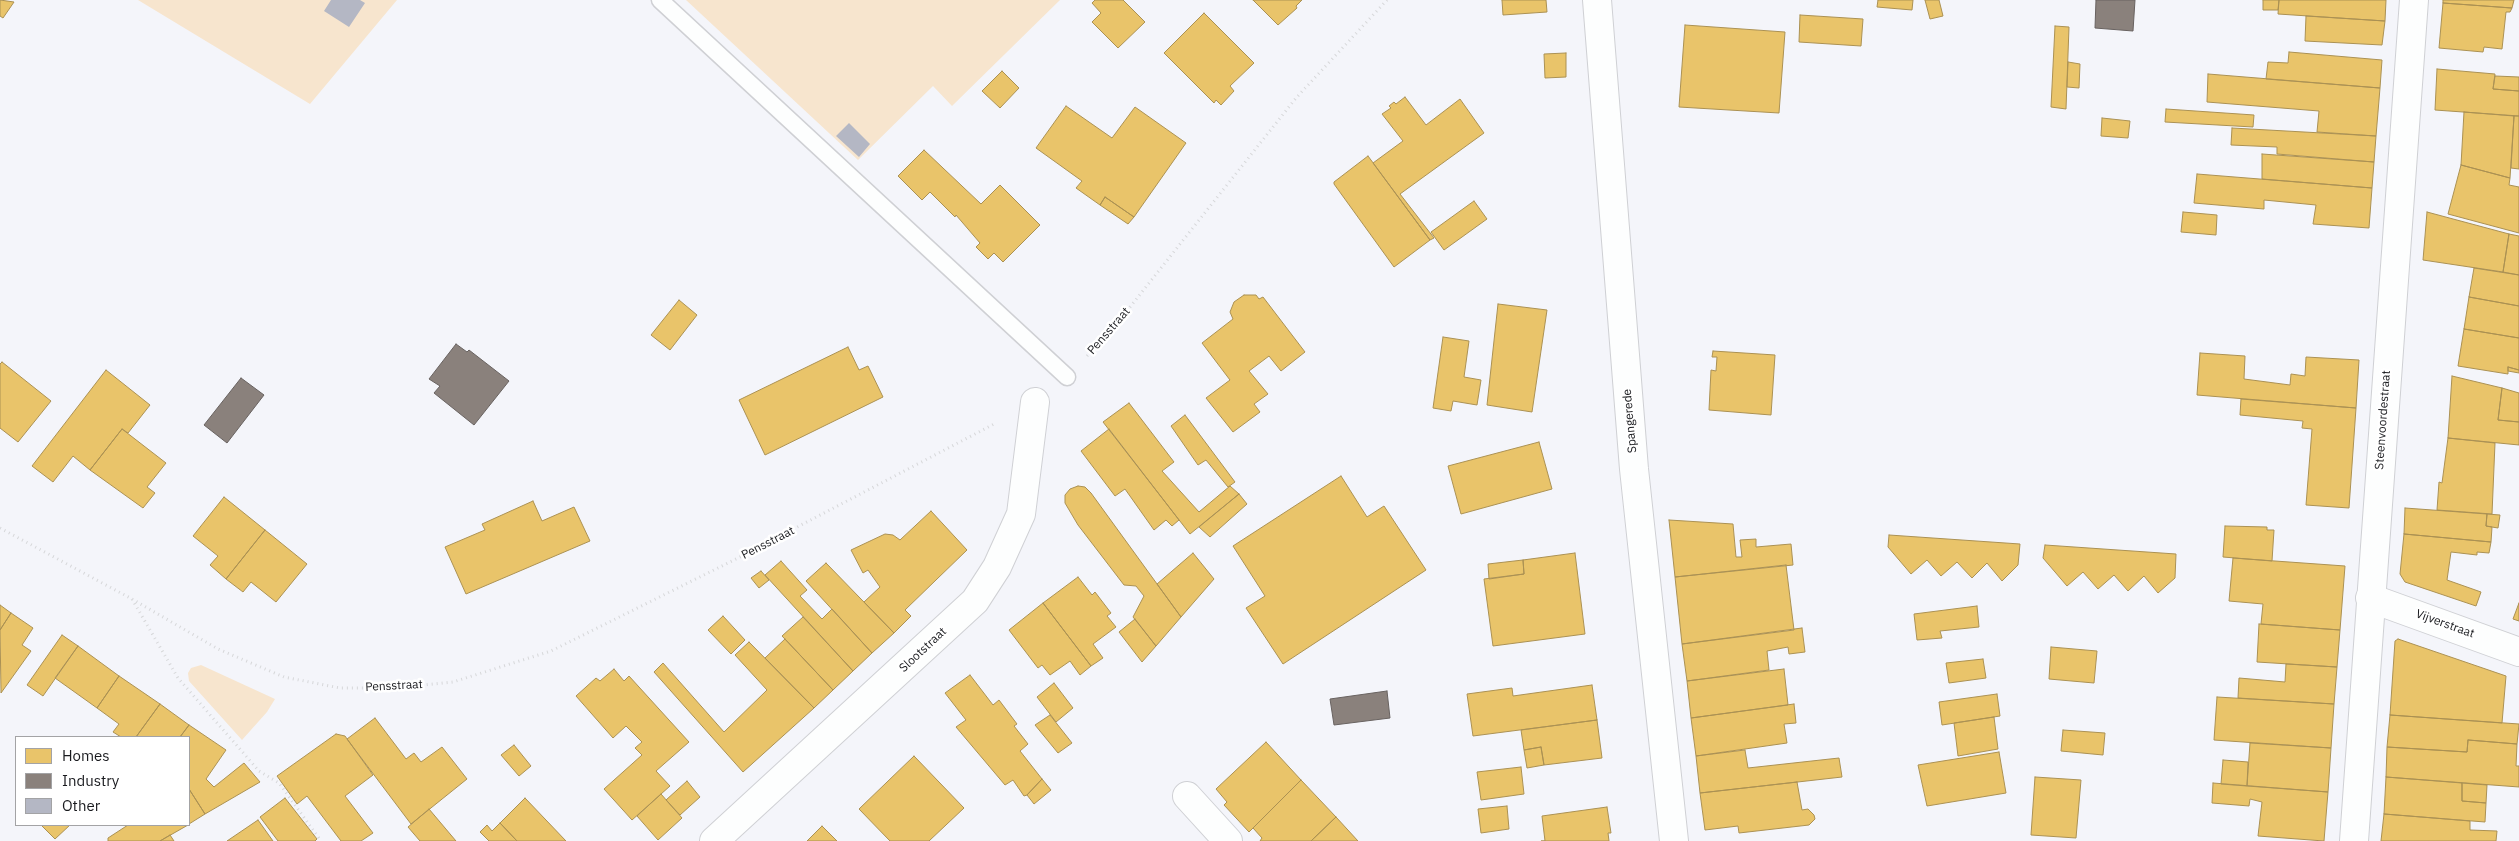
<!DOCTYPE html>
<style>
body{margin:0}
#map{position:relative;width:2519px;height:841px;overflow:hidden;background:#f4f5fa;font-family:"IBM Plex Sans",sans-serif}
canvas{display:block}
.legend{position:absolute;left:15px;top:736px;width:175px;height:90px;box-sizing:border-box;background:#fff;border:1px solid #a3a3a5;margin:0;padding:6px 9px;list-style:none;font-size:15px;color:#191a1e}
.legend li{display:flex;align-items:center;gap:10px;height:25px}
.legend b{width:25px;border:1px solid #a3a3a5}
</style>
<div id="map">
<canvas width="2519" height="841"></canvas>
<ul class="legend">
<li><b style="height:14px;background:#e9c46a"></b>Homes</li>
<li><b style="height:14px;background:#8a817c"></b>Industry</li>
<li><b style="height:14px;background:#b4b7c4"></b>Other</li>
</ul>
</div>
<script>
const context = document.querySelector('canvas').getContext('2d');
context.lineJoin = 'round';
function paint(path, color) { context.fillStyle = color; context.fill(path, 'evenodd'); }
const toPath = rows => new Path2D(rows.map(r => 'M' + r).join(''));
function strokePath(path, color, width, dash) { context.strokeStyle = color; context.lineWidth = width; context.lineCap = dash ? 'butt' : 'round'; context.setLineDash(dash || []); context.stroke(path); }
function drawText(font, color, halo, rows, align = 'center') {
  context.font = font + ' "IBM Plex Sans",sans-serif'; context.lineWidth = 5; context.setLineDash([]); context.textBaseline = 'middle'; context.strokeStyle = halo; context.fillStyle = color; for (const [text, x, y, turn = 0] of rows) {
    context.save(); context.translate(x, y); context.rotate((+turn || 0) * Math.PI / 180); context.textAlign = isNaN(turn) ? turn : align; if (halo) context.strokeText(text, 0, 0); context.fillText(text, 0, 0); context.restore();
  }
}
paint(toPath([
 [138,0,397,0,310,104],
 [686,0,1060,0,952,106,933,86,858,160],
 [201,665,275,699,267,712,242,740,189,681,188,673,191,668]
]), '#f7e5ce');
const homes = toPath([
 [0,0,14,2,3,18,0,16,0,0],
 [1095,0,1123,0,1145,22,1118,48,1092,22,1101,13,1092,3,1095,0],
 [1253,0,1302,0,1296,6,1297,8,1278,25,1253,0],
 [1502,0,1546,0,1547,12,1503,15,1502,0],
 [1878,0,1913,0,1912,10,1877,7,1878,0],
 [1925,0,1939,0,1943,16,1930,19,1925,0],
 [2263,0,2279,0,2278,10,2263,10,2263,0],
 [2279,0,2386,0,2385,21,2278,14,2279,0],
 [2443,0,2514,0,2512,8,2443,3,2443,0],
 [2443,3,2512,8,2510,12,2506,12,2502,49,2484,47,2483,52,2439,48,2443,3],
 [1204,13,1254,63,1230,86,1234,91,1221,105,1216,100,1214,103,1164,53,1204,13],
 [1800,15,1863,19,1861,46,1799,42,1800,15],
 [2306,16,2385,21,2382,45,2305,41,2306,16],
 [1685,25,1785,32,1779,113,1679,107,1685,25],
 [2055,26,2069,27,2066,109,2051,107,2055,26],
 [2289,52,2382,60,2380,88,2266,79,2268,62,2288,63,2289,52],
 [1566,53,1566,77,1545,78,1544,54,1566,53],
 [2068,62,2080,64,2079,88,2067,87,2068,62],
 [2437,69,2495,74,2493,89,2519,91,2519,116,2435,110,2437,69],
 [1002,71,1019,88,1000,108,982,91,1002,71],
 [2208,74,2380,88,2376,136,2317,132,2319,111,2207,102,2208,74],
 [2495,76,2519,77,2519,91,2493,89,2495,76],
 [1405,97,1426,125,1460,99,1484,133,1400,194,1434,238,1430,240,1373,163,1403,141,1382,114,1391,108,1389,106,1394,102,1396,104,1405,97],
 [1066,106,1112,138,1135,107,1186,143,1134,217,1105,197,1100,205,1076,188,1082,181,1036,148,1066,106],
 [2166,109,2254,115,2253,127,2165,122,2166,109],
 [2464,112,2514,116,2510,178,2461,165,2464,112],
 [2514,116,2519,116,2519,169,2511,168,2514,116],
 [2102,118,2130,121,2128,138,2101,136,2102,118],
 [2232,128,2376,136,2374,162,2277,154,2277,147,2231,145,2232,128],
 [924,150,981,204,1000,185,1040,225,1003,262,994,253,988,259,976,247,980,243,956,215,955,217,930,192,922,200,898,176,924,150],
 [2262,154,2374,162,2372,188,2262,179,2262,154],
 [1368,156,1430,240,1394,267,1334,184,1334,182,1368,156],
 [2461,165,2510,178,2509,185,2519,187,2519,233,2448,214,2461,165],
 [2197,174,2372,188,2369,228,2313,224,2316,205,2264,200,2264,209,2194,203,2197,174],
 [1105,197,1134,217,1128,224,1100,205,1105,197],
 [1474,201,1487,219,1444,250,1431,232,1474,201],
 [2183,212,2217,215,2216,235,2181,232,2183,212],
 [2427,212,2509,234,2503,272,2423,260,2427,212],
 [2509,234,2519,236,2519,275,2503,272,2509,234],
 [2474,268,2519,275,2519,306,2469,297,2474,268],
 [1244,295,1256,295,1259,299,1263,297,1305,352,1281,371,1269,356,1249,371,1268,394,1254,404,1260,412,1233,432,1206,398,1230,380,1202,343,1233,319,1230,312,1234,302,1244,295],
 [2469,297,2519,306,2519,338,2464,329,2469,297],
 [679,300,697,315,670,350,651,335,679,300],
 [1498,304,1547,310,1532,412,1487,405,1498,304],
 [2464,329,2519,338,2519,370,2508,367,2508,374,2458,366,2464,329],
 [1443,337,1469,341,1464,377,1481,380,1477,405,1453,401,1451,411,1433,408,1443,337],
 [848,347,859,370,868,366,883,397,765,455,739,400,848,347],
 [1713,351,1775,355,1771,415,1709,410,1711,370,1716,371,1717,357,1712,357,1713,351],
 [2200,353,2245,356,2244,379,2290,385,2291,374,2305,376,2306,357,2359,360,2356,408,2197,395,2200,353],
 [2,362,51,401,18,442,0,428,0,364,2,362],
 [2508,367,2519,370,2519,373,2508,371,2508,367],
 [106,370,150,405,128,433,122,429,90,470,73,456,53,482,32,466,106,370],
 [2452,376,2502,388,2498,420,2519,422,2519,445,2448,438,2452,376],
 [2502,388,2519,393,2519,422,2498,420,2502,388],
 [2241,399,2356,408,2349,508,2306,505,2312,429,2302,428,2303,421,2240,415,2241,399],
 [1129,403,1174,462,1162,471,1199,512,1230,486,1239,494,1190,534,1103,422,1129,403],
 [1185,415,1235,482,1228,487,1206,460,1198,465,1171,426,1185,415],
 [122,429,166,463,147,487,155,493,143,508,90,470,122,429],
 [1109,429,1179,520,1172,526,1166,520,1154,530,1125,489,1115,496,1081,451,1109,429],
 [2448,438,2495,443,2492,514,2437,510,2439,482,2442,483,2448,438],
 [1539,442,1552,489,1461,514,1448,466,1539,442],
 [1341,476,1367,517,1384,506,1426,570,1283,664,1246,608,1265,596,1233,546,1341,476],
 [1078,486,1085,487,1091,493,1181,617,1156,646,1133,617,1144,596,1136,586,1124,585,1078,525,1065,503,1065,495,1070,489,1078,486],
 [1239,494,1247,504,1210,537,1199,527,1239,494],
 [224,497,265,530,226,579,210,565,218,556,193,536,224,497],
 [533,501,542,521,574,507,590,541,466,594,445,547,485,530,482,524,533,501],
 [2405,508,2487,514,2486,526,2492,527,2491,542,2404,534,2405,508],
 [931,511,967,550,905,610,911,616,894,633,864,602,880,587,868,570,863,573,851,550,885,534,893,535,900,540,931,511],
 [2487,514,2500,515,2498,528,2486,526,2487,514],
 [1669,520,1733,524,1736,557,1742,557,1740,540,1756,539,1756,547,1791,544,1793,565,1675,577,1669,520],
 [2225,526,2267,527,2267,530,2274,530,2272,561,2223,557,2225,526],
 [265,530,307,564,276,602,251,582,243,592,226,579,265,530],
 [2404,534,2491,542,2489,553,2477,552,2477,555,2451,552,2447,580,2481,592,2476,606,2405,582,2400,574,2404,534],
 [1889,535,2020,544,2018,565,2002,581,1987,563,1972,578,1957,562,1941,576,1927,560,1911,574,1888,547,1889,535],
 [2045,545,2176,554,2175,578,2158,593,2144,576,2128,591,2114,575,2098,589,2083,572,2067,586,2043,558,2045,545],
 [1193,553,1214,579,1181,617,1157,584,1193,553],
 [1575,553,1585,634,1493,646,1484,579,1524,574,1523,560,1575,553],
 [2233,558,2345,566,2340,630,2261,624,2263,604,2229,601,2233,558],
 [1523,560,1524,574,1489,579,1488,564,1523,560],
 [781,561,807,590,800,596,822,619,832,609,872,653,853,671,765,575,781,561],
 [826,563,894,633,872,653,806,581,826,563],
 [1786,565,1794,630,1682,644,1675,577,1786,565],
 [761,571,769,580,759,588,751,578,761,571],
 [1078,577,1092,595,1095,592,1111,613,1107,616,1116,627,1093,644,1103,658,1091,666,1043,603,1078,577],
 [1043,603,1091,666,1080,675,1070,661,1050,675,1042,665,1038,668,1009,630,1043,603],
 [2519,603,2519,621,2513,619,2519,603],
 [0,605,11,613,0,630,0,605],
 [1977,606,1979,627,1940,631,1942,638,1917,640,1914,614,1977,606],
 [11,613,33,628,22,645,31,651,1,693,0,630,11,613],
 [723,616,745,640,731,654,708,630,723,616],
 [803,617,853,671,833,690,782,636,803,617],
 [1135,619,1156,646,1142,662,1119,632,1135,619],
 [2259,624,2340,630,2337,667,2257,662,2259,624],
 [1802,628,1805,652,1789,654,1788,647,1767,651,1769,670,1687,681,1682,644,1802,628],
 [62,635,78,646,43,696,27,685,62,635],
 [785,639,833,690,814,708,765,658,785,639],
 [2398,639,2506,676,2502,723,2390,715,2395,641,2398,639],
 [749,642,814,708,743,772,654,672,663,663,724,732,767,690,735,655,749,642],
 [78,646,119,676,97,708,55,678,78,646],
 [2051,647,2097,651,2094,683,2049,679,2051,647],
 [1983,659,1986,678,1949,683,1946,663,1983,659],
 [2286,664,2337,667,2334,704,2238,698,2239,678,2285,682,2286,664],
 [614,669,624,681,629,676,689,742,656,771,670,786,632,820,604,789,642,755,635,748,642,742,626,726,613,738,576,696,596,678,600,681,614,669],
 [1784,669,1788,705,1691,718,1687,681,1784,669],
 [970,675,993,705,999,700,1017,724,1014,726,1028,744,1020,751,1042,779,1027,795,1024,796,1013,780,1005,785,956,727,966,720,945,693,970,675],
 [119,676,160,704,136,737,121,737,113,732,119,724,97,708,119,676],
 [1054,683,1073,708,1056,722,1037,697,1054,683],
 [1592,685,1597,720,1473,736,1467,694,1512,688,1513,696,1592,685],
 [1997,694,2000,716,1942,725,1939,702,1997,694],
 [2217,697,2334,704,2331,748,2214,740,2217,697],
 [160,704,189,725,180,737,136,737,160,704],
 [1794,704,1796,723,1784,724,1787,743,1696,756,1691,718,1794,704],
 [1050,715,1072,743,1058,753,1035,725,1050,715],
 [2390,715,2519,724,2517,744,2468,740,2467,752,2387,747,2390,715],
 [1994,717,1998,749,1958,756,1954,723,1994,717],
 [375,718,406,759,414,753,421,762,442,747,467,779,411,824,347,739,375,718],
 [1597,720,1602,758,1544,765,1541,747,1524,750,1521,730,1597,720],
 [189,725,226,750,206,779,214,787,244,763,260,782,205,814,189,789,189,737,180,737,189,725],
 [2063,730,2105,733,2103,755,2061,751,2063,730],
 [336,734,345,736,373,775,345,796,373,833,361,841,341,841,307,796,297,804,277,776,336,734],
 [2468,740,2517,744,2516,766,2519,766,2519,787,2386,777,2387,747,2467,752,2468,740],
 [1266,742,1301,780,1249,832,1224,805,1227,802,1216,789,1266,742],
 [2250,743,2331,748,2328,792,2247,786,2250,743],
 [514,745,531,766,519,776,501,755,514,745],
 [1541,747,1544,765,1527,768,1524,750,1541,747],
 [1745,750,1748,768,1839,758,1842,777,1700,793,1696,756,1745,750],
 [1999,752,2006,793,1927,806,1918,765,1999,752],
 [914,756,964,808,929,841,890,841,859,809,914,756],
 [2223,760,2248,762,2247,786,2221,784,2223,760],
 [1521,767,1524,794,1481,800,1477,772,1521,767],
 [2035,777,2081,780,2076,838,2031,835,2035,777],
 [2386,777,2462,783,2462,801,2486,803,2485,822,2384,814,2386,777],
 [1042,779,1051,790,1034,804,1027,795,1042,779],
 [1301,780,1336,817,1311,841,1260,841,1262,838,1253,828,1301,780],
 [687,781,700,797,680,815,666,800,687,781],
 [1797,782,1802,810,1808,809,1814,815,1815,819,1809,825,1739,833,1738,826,1705,830,1700,793,1797,782],
 [2213,783,2328,792,2324,841,2258,836,2262,802,2250,799,2249,806,2212,803,2213,783],
 [2462,783,2487,785,2486,803,2462,801,2462,783],
 [189,789,205,814,189,824,189,789],
 [661,794,682,818,658,840,637,816,661,794],
 [285,798,317,839,315,841,278,841,260,817,285,798],
 [525,798,566,841,517,841,500,823,525,798],
 [1507,806,1509,829,1481,833,1478,809,1507,806],
 [1607,807,1611,833,1608,833,1609,841,1541,841,1545,841,1542,816,1607,807],
 [429,809,456,841,420,841,408,827,429,809],
 [2384,814,2470,821,2470,830,2497,831,2496,841,2381,841,2384,814],
 [1336,817,1358,841,1311,841,1336,817],
 [258,820,273,841,227,841,258,820],
 [500,823,517,841,489,841,480,832,487,825,492,831,500,823],
 [41,825,70,825,55,839,41,825],
 [128,825,188,825,160,841,108,841,108,838,128,825],
 [822,826,837,841,807,841,822,826],
 [170,835,174,841,160,841,170,835]
]);
paint(homes, '#e9c46a');
strokePath(homes, '#ab9153', 1);
const industry = toPath([
 [2096,0,2135,0,2133,31,2095,28,2096,0],
 [456,344,467,352,469,350,509,381,474,425,434,393,440,386,429,379,456,344],
 [241,378,264,395,227,443,204,425,241,378],
 [1387,691,1390,718,1334,725,1330,699,1387,691]
]);
paint(industry, '#8a817c');
strokePath(industry, '#686260', 1);
paint(toPath([
 [331,0,360,0,365,3,349,27,324,11],
 [849,123,870,144,859,157,836,136]
]), '#b4b7c4');
const lane = toPath([
 [660,0,1067,377]
]);
const street = toPath([
 [1597,0,1634,469,1674,841],
 [2370,598,2519,652],
 [1187,796,1228,841],
 [714,841,975,601,997,567,1021,514,1035,402]
]);
const secondary = toPath([
 [2354,841,2414,0]
]);
strokePath(lane, '#cfd0d4', 19);
strokePath(street, '#cfd0d4', 30);
strokePath(secondary, '#cfd0d4', 30);
strokePath(toPath([
 [1087,356,1111,331,1296,98,1387,0],
 [0,528,132,599,218,649,284,677,340,688,394,688,453,682,551,651,738,558,996,423],
 [132,599,178,678,259,771,279,783,321,841]
]), '#d6d7d9', 3, [1, 4]);
strokePath(lane, '#fdfefe', 16);
strokePath(street, '#fdfefe', 28);
strokePath(secondary, '#fdfefe', 28);
drawText('12px', '#191a1e', '#fff', [
 ["Pensstraat",1109,331,-49],
 ["Steenvoordestraat",2383,420,-86],
 ["Spangerede",1630,421,-95],
 ["Pensstraat",768,543,-27],
 ["Vijverstraat",2445,624,20],
 ["Slootstraat",923,650,-43],
 ["Pensstraat",394,686,-3]
]);
</script>
